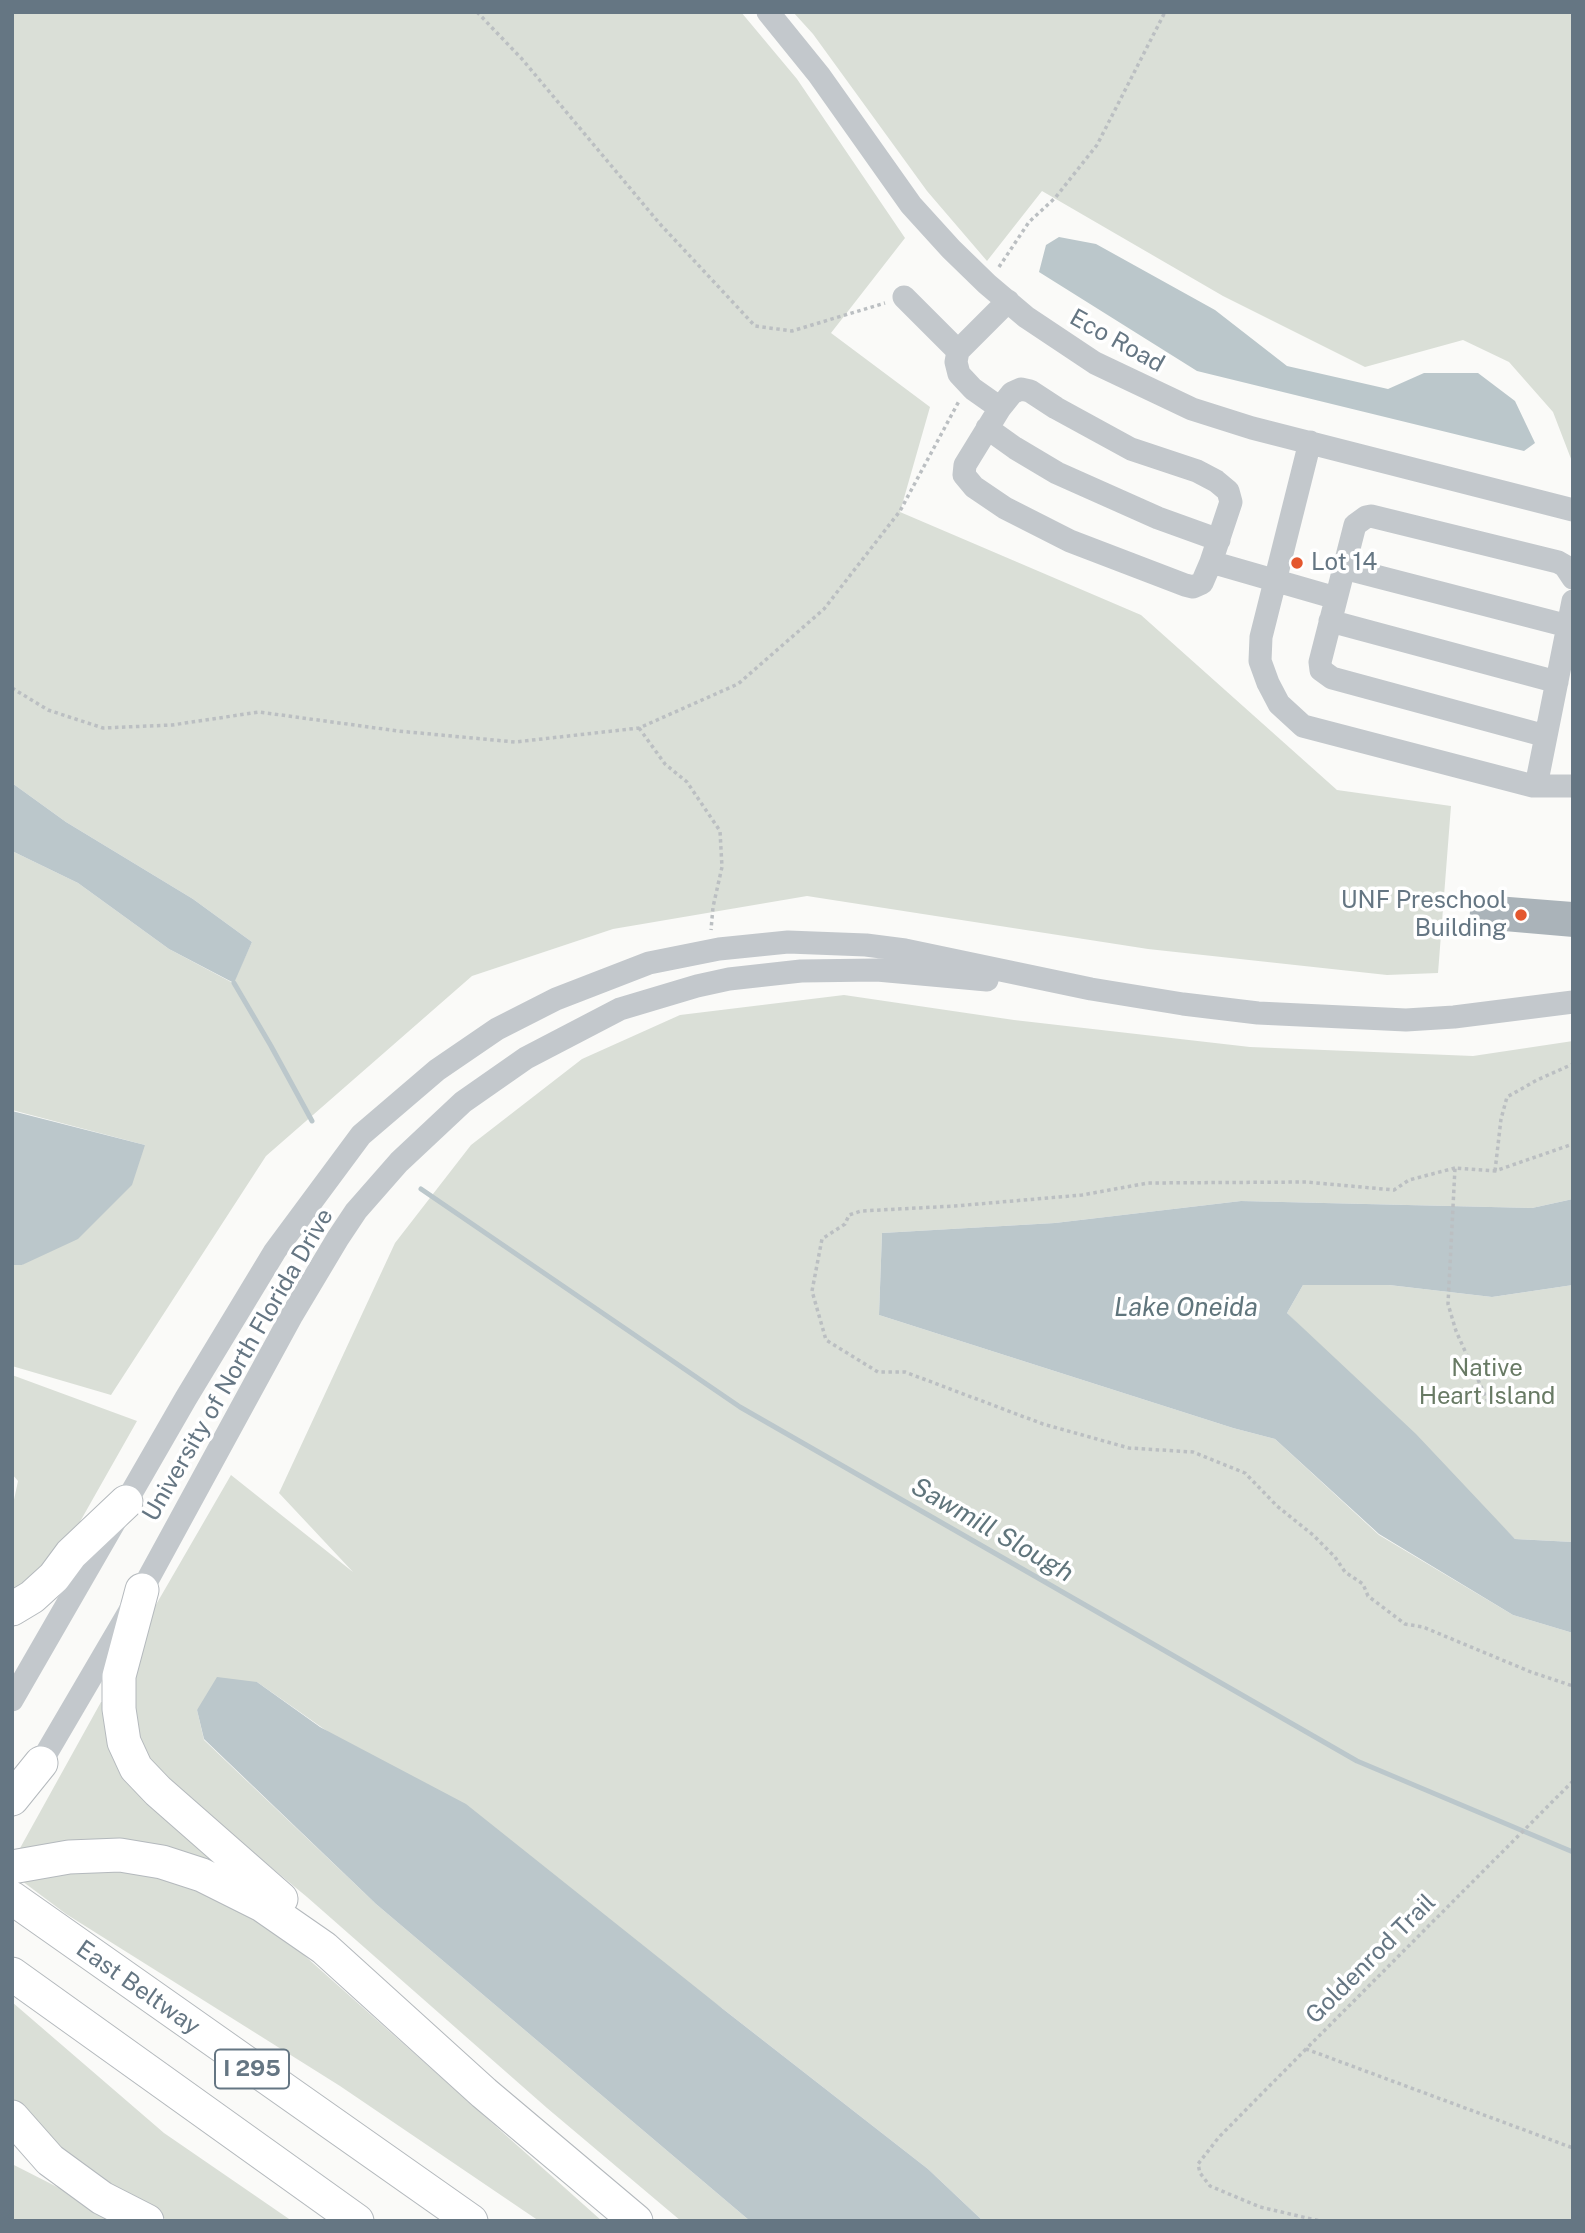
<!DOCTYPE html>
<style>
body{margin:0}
#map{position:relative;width:1585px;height:2233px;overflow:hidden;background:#fafaf8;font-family:"Public Sans",sans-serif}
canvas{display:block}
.frame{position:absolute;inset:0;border:14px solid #657683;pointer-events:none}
</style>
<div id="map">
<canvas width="1585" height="2233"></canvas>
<div class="frame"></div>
</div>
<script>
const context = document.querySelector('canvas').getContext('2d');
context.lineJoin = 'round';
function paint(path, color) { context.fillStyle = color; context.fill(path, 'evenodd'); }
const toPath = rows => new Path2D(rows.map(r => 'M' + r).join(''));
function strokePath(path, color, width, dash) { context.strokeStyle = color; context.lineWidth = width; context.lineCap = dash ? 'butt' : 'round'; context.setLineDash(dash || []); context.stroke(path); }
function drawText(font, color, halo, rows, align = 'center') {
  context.font = font + ' "Public Sans",sans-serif'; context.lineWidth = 7; context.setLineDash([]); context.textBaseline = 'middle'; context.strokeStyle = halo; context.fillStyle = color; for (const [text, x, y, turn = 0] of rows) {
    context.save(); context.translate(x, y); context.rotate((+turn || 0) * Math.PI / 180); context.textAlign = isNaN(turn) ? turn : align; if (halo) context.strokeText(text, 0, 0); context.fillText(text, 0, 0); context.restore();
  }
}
paint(toPath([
 [12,12,741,12,797,79,905,238,831,333,930,407,900,512,1141,615,1337,790,1451,806,1438,973,1387,975,1148,949,807,896,613,929,472,976,266,1156,111,1395,12,1366,12,1265,22,1265,145,1145,12,1110,12,851,78,883,169,949,233,983,252,942,193,899,66,822,12,783],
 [793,12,1573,12,1573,464,1553,412,1509,362,1463,340,1365,367,1223,296,1042,191,987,261,927,191,813,34],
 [844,995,1014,1020,1250,1047,1473,1056,1573,1041,1573,1199,1532,1208,1241,1201,1055,1223,882,1233,879,1315,1233,1428,1275,1439,1379,1535,1513,1615,1573,1633,1573,2221,983,2221,928,2169,723,2009,257,1682,197,1710,204,1740,376,1904,750,2221,681,2221,547,2108,307,1897,145,1763,126,1731,139,1634,231,1475,353,1572,279,1493,395,1243,471,1145,582,1059,680,1015],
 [1303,1285,1389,1285,1492,1297,1573,1285,1573,1542,1515,1539,1287,1313],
 [12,1375,137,1421,60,1557,12,1601,12,1509,18,1481,12,1474],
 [101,1702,103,1702,226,1867,19,1850],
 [51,1869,129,1869,217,1895,286,1939,602,2221,539,2221,340,2086,66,1914,18,1878],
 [12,2002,164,2133,292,2221,169,2221,86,2175,23,2114,12,2099],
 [12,2164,124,2221,12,2221]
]), '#dadfd7');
paint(toPath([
 [1059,237,1096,244,1215,310,1287,366,1388,389,1424,373,1478,373,1515,401,1535,443,1524,451,1197,371,1039,272,1046,245],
 [12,783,66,822,193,899,252,942,234,983,169,949,78,883,12,851],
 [12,1111,145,1145,132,1185,78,1239,22,1265,12,1265],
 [1573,1199,1573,1285,1492,1297,1389,1285,1303,1285,1287,1313,1416,1434,1515,1539,1573,1542,1573,1633,1513,1615,1379,1534,1275,1439,1233,1428,879,1315,882,1233,1055,1223,1241,1201,1532,1208],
 [217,1677,257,1682,320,1727,466,1804,723,2009,928,2169,983,2221,750,2221,376,1904,204,1739,197,1710]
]), '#bbc7cb');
strokePath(toPath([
 [234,983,271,1046,312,1121],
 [421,1189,740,1407,1357,1761,1573,1852]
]), '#bbc7cb', 5);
paint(toPath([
 [1471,894,1573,902,1573,937,1469,928]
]), '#aab3b9');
const highway = toPath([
 [142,1590,119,1676,119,1709,124,1742,136,1768,158,1791,281,1899],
 [12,1609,32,1597,54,1577,71,1554,126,1502],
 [12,1799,41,1763],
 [12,1867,69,1857,120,1855,162,1862,202,1875,262,1905,324,1948,484,2093,636,2221],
 [12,1898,471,2221],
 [12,1974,357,2221],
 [12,2117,50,2160,102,2198,147,2221]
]);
strokePath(highway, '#b4b9bd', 35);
strokePath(toPath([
 [477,12,522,59,660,224,755,326,792,331,885,303],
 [999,267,1029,222,1055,198,1097,145,1165,12],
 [12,688,48,710,103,728,172,725,259,712,398,731,515,742,639,728,738,684,824,609,900,511,959,401],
 [639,728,665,764,687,782,720,831,722,867,713,907,711,930],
 [1455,1168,1409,1180,1394,1190,1306,1182,1148,1183,1082,1195,955,1206,861,1211,849,1215,845,1224,822,1239,812,1291,826,1340,878,1372,905,1372,1043,1424,1129,1448,1193,1452,1245,1473,1277,1506,1313,1535,1335,1557,1345,1572,1363,1584,1368,1596,1405,1624,1423,1627,1531,1672,1573,1686],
 [1495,1171,1501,1119,1507,1097,1537,1080,1573,1064],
 [1488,1402,1456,1331,1448,1304,1455,1168,1495,1171,1573,1144],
 [1573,1781,1306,2049,1573,2148],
 [1306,2049,1219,2137,1198,2164,1200,2173,1210,2186,1260,2207,1320,2221]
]), '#bbbfc2', 3.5, [3.5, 3.5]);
strokePath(toPath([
 [768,12,819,75,911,205,951,249,987,284,1026,317,1095,363,1192,409,1252,428,1573,510],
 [904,297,958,351],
 [1008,301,958,351,956,362,959,374,973,389,1000,408,1012,393,1021,389,1030,391,1056,408,1131,449,1197,471,1216,481,1228,491,1231,502,1211,562,1336,598],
 [1000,408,965,465,964,475,974,487,1005,508,1070,541,1185,585,1193,587,1202,583,1211,562],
 [987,428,1015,448,1057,473,1158,518,1219,540],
 [1310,442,1261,637,1260,661,1268,683,1279,704,1303,726,1533,786,1573,786],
 [1344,568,1568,626],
 [1330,621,1557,682],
 [1546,736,1332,678,1321,670,1320,662,1355,525,1366,517,1371,516,1558,562,1565,566,1573,578],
 [1536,786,1573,601],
 [12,1700,186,1398,275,1251,361,1135,437,1070,497,1029,556,999,649,963,719,949,788,942,866,945,905,950,1091,989,1183,1004,1258,1013,1406,1020,1454,1017,1573,1002],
 [33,1776,142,1590,292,1315,338,1238,356,1211,399,1162,463,1102,526,1058,620,1009,697,986,729,979,801,971,877,970,987,980]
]), '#c3c8cc', 23);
strokePath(highway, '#fff', 33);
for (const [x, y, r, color] of [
 [1297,563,7,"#e4572e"],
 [1521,915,7,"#e4572e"]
]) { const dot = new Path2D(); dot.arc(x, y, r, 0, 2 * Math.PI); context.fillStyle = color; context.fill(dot); strokePath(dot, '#fff', 2.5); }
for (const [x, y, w] of [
 [252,2069,74]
]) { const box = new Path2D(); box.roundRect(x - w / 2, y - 19.5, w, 39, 5); context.fillStyle = '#fff'; context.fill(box); strokePath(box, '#657683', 2); }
drawText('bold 23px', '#657683', null, [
 ["I 295",252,2069]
]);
drawText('24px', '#657683', '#fff', [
 ["Eco Road",1117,341,29],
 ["University of North Florida Drive",238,1365,-60],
 ["Goldenrod Trail",1371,1959,-45],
 ["East Beltway",138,1988,35]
]);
drawText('24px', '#657683', '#fff', [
 ["Lot 14",1311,563],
 ["UNF Preschool",1507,901,"right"],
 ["Building",1507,929,"right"]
], 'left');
drawText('24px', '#687a64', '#fff', [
 ["Native",1487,1369],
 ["Heart Island",1487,1397]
]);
drawText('italic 26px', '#60757c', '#fff', [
 ["Lake Oneida",1186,1308],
 ["Sawmill Slough",992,1530,30]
]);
</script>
